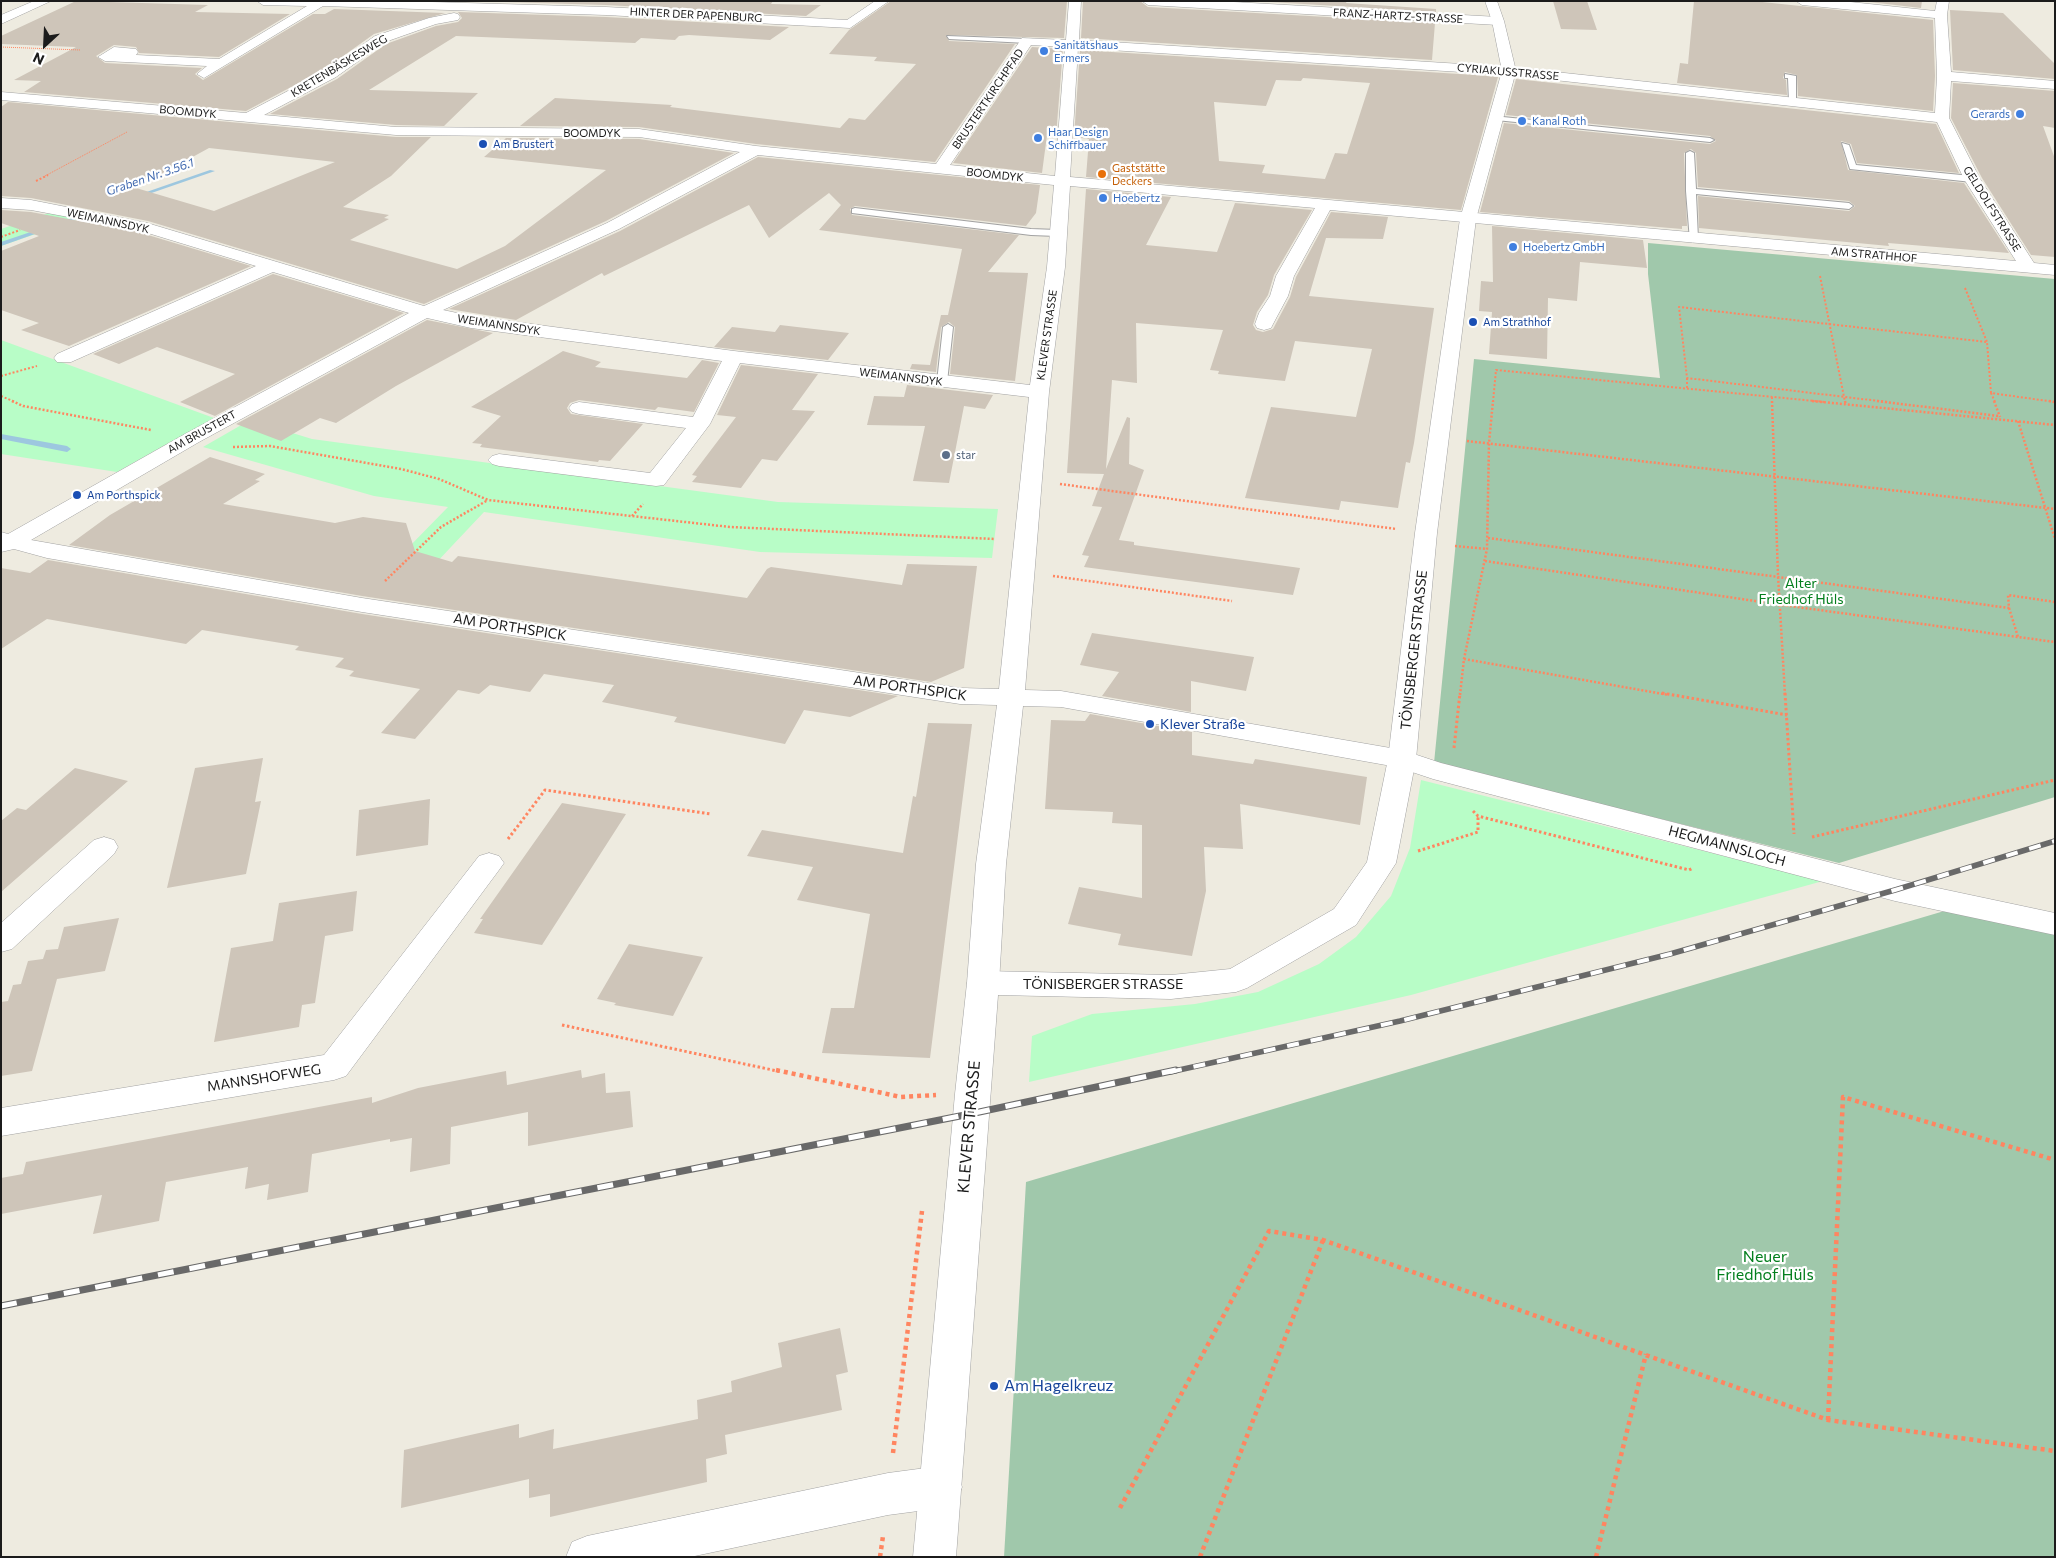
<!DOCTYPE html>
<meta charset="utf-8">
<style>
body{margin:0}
#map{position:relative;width:2056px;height:1558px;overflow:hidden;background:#eeebe0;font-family:Commissioner,sans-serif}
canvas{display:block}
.frame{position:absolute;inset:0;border:2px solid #1b1b1b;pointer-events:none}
.north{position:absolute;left:20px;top:20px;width:50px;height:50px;-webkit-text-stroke:4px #fff;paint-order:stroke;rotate:205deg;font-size:14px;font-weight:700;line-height:20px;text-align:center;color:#1b1b1b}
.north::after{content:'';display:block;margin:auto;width:18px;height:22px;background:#1b1b1b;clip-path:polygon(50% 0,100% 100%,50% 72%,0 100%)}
</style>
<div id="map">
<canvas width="2056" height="1558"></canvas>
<div class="frame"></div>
<div class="north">N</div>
</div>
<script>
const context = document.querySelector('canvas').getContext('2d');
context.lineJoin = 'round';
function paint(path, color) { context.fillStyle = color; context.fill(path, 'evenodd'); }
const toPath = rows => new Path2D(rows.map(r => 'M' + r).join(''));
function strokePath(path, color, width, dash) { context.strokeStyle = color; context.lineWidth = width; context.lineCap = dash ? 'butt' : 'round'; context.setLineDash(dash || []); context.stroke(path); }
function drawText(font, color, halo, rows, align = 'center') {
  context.font = font + ' Commissioner,sans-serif'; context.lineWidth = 4.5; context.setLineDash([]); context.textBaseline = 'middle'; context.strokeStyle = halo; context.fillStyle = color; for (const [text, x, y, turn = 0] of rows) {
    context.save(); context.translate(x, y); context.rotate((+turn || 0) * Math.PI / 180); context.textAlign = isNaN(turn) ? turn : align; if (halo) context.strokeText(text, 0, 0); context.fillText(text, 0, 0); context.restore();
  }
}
paint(toPath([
 [1648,243,2055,279,2055,797,1839,863,1434,763,1474,359,1660,378,1648,274],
 [1951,909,2055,933,2055,1557,1004,1557,1026,1182]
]), '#a0c8ab');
paint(toPath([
 [49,213,82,218,1,246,1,229],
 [1,340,214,418,117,472,1,454],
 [250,420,312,439,778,502,998,509,992,558,760,552,484,512,401,600,363,594,448,507,374,496,203,447],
 [1421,780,1823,881,1411,995,1029,1082,1032,1036,1092,1014,1195,1004,1258,992,1319,964,1356,937,1391,896,1410,848]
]), '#b8fdc7');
paint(toPath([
 [210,170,215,171,137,198,132,197,210,170],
 [72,218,77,219,1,246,1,242,72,218],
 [1,434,67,446,71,449,67,452,1,439,1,434]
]), '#9dc7df');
paint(toPath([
 [76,1,208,5,195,12,290,14,219,57,139,53,136,47,114,45,96,56,105,63,202,68,195,74,203,80,313,14,325,14,334,9,445,13,374,34,325,69,246,111,24,92,41,81,14,80,76,47,1,44,1,36],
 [470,1,773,1,771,4,821,5,806,16,606,5],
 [891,1,1067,1,1064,38,946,35,949,41,1015,44,935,162,756,144,639,127,520,126,555,98,672,105,670,107,840,128,849,118,865,120,916,64,874,61,877,57,829,54,849,30],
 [1083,1,1140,1,1148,7,1435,23,1432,60,1081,38],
 [1254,1,1347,1,1346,3,1436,9,1436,12],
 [1553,1,1587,1,1597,30,1561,29],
 [1694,1,1753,1,1933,20,1935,76,1933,111,1798,96,1797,75,1785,72,1783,78,1786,80,1787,95,1677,83,1680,63,1688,64],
 [1861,1,1922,1,1921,8],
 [1950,10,2003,13,2055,64,2055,79,1953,70],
 [458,12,606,17,789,27,770,40,689,35,679,36,675,40,641,38,635,43,456,36,369,90,478,93,444,126,396,125,270,114,337,79,386,44,436,26,458,22,462,18],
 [1032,47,1063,49,1056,136,1047,135,1042,173,953,163],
 [1080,50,1475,75,1498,77,1461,210,1086,177,1089,139,1074,137],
 [1303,78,1370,83,1347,154,1335,153,1325,179,1262,173,1265,165,1219,161,1214,102,1266,106,1276,80,1301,81],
 [1516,79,1936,124,1959,173,1857,163,1851,144,1841,141,1848,170,1964,183,2009,253,1888,243,1889,246,1699,228,1698,196,1849,211,1855,206,1849,201,1698,187,1696,153,1691,149,1684,153,1687,226,1682,226,1682,229,1480,212,1504,123,1710,144,1716,141,1710,136,1506,115],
 [1953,83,2055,91,2055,128,2043,126,2055,159,2055,257,2031,255,1982,178,1951,118],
 [8,102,396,137,431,137,391,176,343,207,389,215,384,218,389,219,350,240,457,269,505,246,606,170,484,157,506,138,639,139,734,153,606,221,424,304,148,221,31,198,1,196,1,107],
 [209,148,335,162,214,211,136,188],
 [758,157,1040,185,1036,213,1026,226,855,206,850,209,852,215,1019,235,988,272,1028,273,1015,381,950,374,955,327,949,322,941,327,936,372,910,369,912,364,930,365,941,315,948,315,962,249,819,230,841,205,829,193,769,238,749,205,604,276,602,273,516,320,449,309,620,231],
 [1086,189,1171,197,1146,245,1217,252,1235,203,1312,210,1274,275,1268,295,1257,312,1253,325,1256,330,1263,332,1273,329,1290,297,1296,277,1331,212,1388,217,1383,239,1326,238,1309,296,1434,308,1414,443,1410,463,1406,462,1398,508,1341,501,1339,510,1245,498,1271,407,1356,417,1372,349,1295,341,1285,381,1218,374,1219,371,1210,370,1223,330,1136,323,1137,383,1112,380,1106,469,1127,417,1130,418,1129,464,1144,470,1119,540,1134,542,1134,545,1300,568,1293,595,1084,567,1089,556,1082,555,1102,507,1092,506,1104,474,1067,473],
 [1,210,31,212,138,232,251,266,69,346,21,330,39,323,1,310,1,251,39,236,1,223],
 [1492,226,1643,240,1647,268,1580,262,1577,301,1548,298,1547,359,1489,354,1492,312,1479,311,1481,281,1493,282],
 [273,274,404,313,215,416,180,402,235,374,157,347,119,364,93,354],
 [427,320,493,333,396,386,336,423,320,418,281,441,236,424],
 [780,325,814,329,849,333,828,360,714,347,732,327,775,332],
 [563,351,601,362,595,367,687,378,702,360,719,363,694,412,658,407,655,410,579,400,570,403,567,408,571,414,643,424,610,461,599,460,598,462,480,447,482,444,472,443,501,416,471,407],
 [741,365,818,374,792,410,815,411,777,461,762,459,741,488,692,482,697,476,692,475,736,417,717,415],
 [907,385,993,395,985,409,964,406,949,483,913,481,925,426,867,425,874,396,904,397],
 [210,457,265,474,255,480,260,481,223,504,335,523,363,517,406,523,415,551,452,562,458,556,747,598,767,569,771,567,902,585,907,564,977,566,964,668,931,682,362,596,69,545,110,515],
 [48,560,362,614,898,696,850,717,804,710,785,744,674,722,677,717,602,702,614,685,544,674,530,692,490,685,479,694,458,690,415,739,381,733,420,689,349,676,354,671,335,667,344,658,295,650,299,646,202,630,186,644,47,619,1,649,1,568,30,573],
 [1092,633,1254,657,1246,691,1191,681,1191,712,1102,696,1119,672,1080,665],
 [1090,714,1192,732,1192,755,1253,764,1255,759,1367,777,1360,825,1240,804,1243,849,1204,847,1206,891,1192,956,1118,945,1121,934,1068,924,1079,887,1142,898,1142,825,1112,823,1113,812,1045,809,1051,720,1085,721],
 [928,723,972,724,930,1058,822,1053,831,1008,854,1008,870,914,797,900,813,867,747,856,762,830,903,853,913,796,916,797],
 [263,758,255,802,261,801,246,874,167,888,195,768],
 [75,768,128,781,1,892,1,821,17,808,26,810],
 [430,799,428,845,356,856,359,810],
 [562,803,626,814,542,945,474,933,483,919,480,919],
 [357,891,353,931,325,936,315,1003,302,1005,299,1027,214,1042,231,948,273,941,279,903],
 [119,918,105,971,57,979,32,1071,1,1076,1,1002,8,1001,13,985,21,984,28,961,43,959,46,950,58,949,64,927],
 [629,944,703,957,673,1016,614,1005,616,1003,597,999],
 [581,1070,582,1078,605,1073,606,1093,630,1091,633,1127,528,1146,528,1112,451,1127,450,1164,410,1172,412,1138,390,1142,390,1139,312,1154,308,1192,267,1200,269,1184,245,1189,248,1167,166,1182,159,1221,93,1234,102,1195,1,1214,1,1178,23,1174,26,1162,372,1097,372,1103,418,1088,506,1071,507,1085],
 [840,1328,848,1372,836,1375,842,1410,725,1435,727,1454,706,1459,707,1482,550,1517,550,1494,529,1498,529,1479,401,1508,404,1450,519,1424,519,1438,554,1429,553,1449,698,1419,697,1400,732,1392,731,1381,782,1367,778,1343]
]), '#cec5b9');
const service = toPath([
 [947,36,1027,39,1030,41,1027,43,949,39,947,36],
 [1785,74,1796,76,1796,104,1789,102,1788,78,1785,78,1785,74],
 [1493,116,1710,138,1714,140,1710,142,1496,120,1493,120,1493,116],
 [1842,143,1849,145,1856,165,1972,176,1976,179,1972,182,1850,169,1842,143],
 [1690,151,1694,153,1696,189,1849,203,1853,206,1849,209,1696,194,1698,239,1690,241,1686,191,1686,153,1690,151],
 [855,208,1031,229,1057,230,1062,233,1057,236,1031,235,852,213,852,209,855,208],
 [948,324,953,327,947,382,942,385,937,382,943,327,948,324]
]);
const minor = toPath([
 [34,1,51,1,1,24,1,15,34,1],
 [257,1,396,1,606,7,847,20,875,1,889,1,850,28,606,15,323,6,204,78,197,74,207,66,105,61,98,57,114,47,136,49,138,52,136,55,219,59,307,6,263,5,257,1],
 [1069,1,1081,1,1079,40,1509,67,1935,113,1937,76,1935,18,1802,5,1796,1,1841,1,1935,11,1937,1,1949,1,1947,15,1951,72,2055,81,2055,89,1951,81,1949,118,1980,179,2034,263,2055,265,2055,275,1330,210,1294,276,1288,296,1273,324,1271,328,1264,330,1257,328,1255,324,1259,313,1270,296,1276,276,1315,208,1070,186,1065,267,1049,392,1025,690,1061,691,1402,750,1441,763,1895,879,2055,913,2055,935,1895,901,1433,779,1397,767,1061,707,1023,706,1006,864,999,983,994,991,983,995,972,991,967,983,976,864,997,705,960,704,362,612,47,558,14,549,1,552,1,532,8,534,185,434,409,313,273,272,71,362,57,362,54,358,57,354,256,266,138,230,31,210,1,208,1,198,31,200,147,223,424,306,607,223,740,152,639,137,396,135,1,100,1,92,246,113,326,71,375,36,429,18,454,13,458,14,460,17,458,20,436,24,385,42,336,77,264,115,396,127,639,129,756,146,936,164,1022,38,1066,40,1069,1],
 [1031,45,1065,47,1055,176,950,165,1031,45],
 [1078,48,1509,75,1937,122,1964,179,2016,261,1070,177,1078,48],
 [758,155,1054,185,1047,267,1030,385,734,351,471,316,443,310,619,229,758,155],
 [427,318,471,328,722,361,693,417,579,402,572,404,569,408,572,412,579,414,686,428,650,473,499,454,492,456,488,460,492,464,499,466,656,486,664,485,710,424,740,363,1029,397,999,689,960,688,362,598,31,540,199,442,427,318],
 [1142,1,1216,1,1498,17,1504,21,1498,25,1148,5,1142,1],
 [104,837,114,840,118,847,114,854,12,949,1,952,1,923,94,840,104,837],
 [489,853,499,856,504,863,499,870,346,1076,334,1080,1,1136,1,1108,324,1055,479,856,489,853],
 [941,1466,956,1472,962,1487,956,1502,941,1508,888,1515,690,1557,566,1557,572,1542,587,1536,888,1473,941,1466]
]);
const tertiary = toPath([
 [1485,1,1497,1,1504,21,1516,71,1476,219,1437,533,1416,759,1396,863,1356,925,1247,988,1236,992,1171,999,998,995,956,1557,913,1557,955,1094,967,983,972,975,983,971,1171,975,1230,969,1334,909,1367,862,1388,759,1415,533,1460,219,1502,71,1492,21,1485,1]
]);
strokePath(service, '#a2a2a2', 2);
strokePath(minor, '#a2a2a2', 1);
strokePath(tertiary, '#a2a2a2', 1);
strokePath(toPath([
 [1,47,80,50],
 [45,176,127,132]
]), '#ff8560', 1, [1, 1]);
strokePath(toPath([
 [36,181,48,175],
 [1,237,20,230],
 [1820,276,1845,402],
 [1965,288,1987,342],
 [1,376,37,366],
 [1687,378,1687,389],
 [1,396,15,402],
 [1772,397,1772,402],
 [1493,402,1496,370,1825,402],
 [1887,402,1687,378,1679,307,1987,342,1991,393],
 [1995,402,1991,393,2055,402]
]), '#ff8560', 2, [2, 2]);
strokePath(toPath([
 [12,401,23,406,151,430],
 [1772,401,1778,575,1785,695],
 [1812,401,2055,425],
 [1845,401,1846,405],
 [1877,401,1999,416],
 [1994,401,2000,417],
 [2049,401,2055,402],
 [2018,421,2055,539],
 [1467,441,2055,509],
 [233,447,270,446,401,469,439,479,488,500,730,527,995,539],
 [1060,484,1396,529],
 [632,516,643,504],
 [1488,538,2009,608,2008,595,2055,602],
 [1455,546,1487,549],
 [1485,561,1782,605,2055,642],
 [1053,576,1232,601],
 [385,581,441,527,488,500],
 [2009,608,2018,637],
 [1464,659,1669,695],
 [1460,695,1464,659,1487,549,1489,443,1493,401]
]), '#ff8560', 2.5, [2, 2]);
strokePath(toPath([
 [1662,693,1787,715],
 [1785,693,1794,834],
 [1454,748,1460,693],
 [1473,811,1478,816,1689,870,1693,868],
 [1812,837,2055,780],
 [508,839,545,790,711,814],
 [1418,851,1478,832,1478,816],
 [562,1025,782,1072]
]), '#ff8560', 3, [2.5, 2.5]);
strokePath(toPath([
 [776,1070,901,1097,936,1095],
 [1828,1420,1843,1097,2055,1160],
 [893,1453,922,1211],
 [1120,1508,1269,1231,1323,1240,1828,1420,2055,1451],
 [880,1557,883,1536],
 [1200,1557,1323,1240],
 [1596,1557,1646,1354]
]), '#ff8560', 4.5, [4, 4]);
paint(service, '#fff');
paint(minor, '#fff');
paint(tertiary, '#fff');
const railFar1 = toPath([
 [1170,1072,1400,1021,1670,954,1895,890,2055,841]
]);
const rail = toPath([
 [1,1306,970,1114,1176,1070]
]);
strokePath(railFar1, '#696969', 5.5);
strokePath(rail, '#696969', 7);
strokePath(railFar1, '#fff', 4, [12]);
strokePath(rail, '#fff', 5, [16]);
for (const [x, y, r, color] of [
 [1044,51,5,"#3f7fe0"],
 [2020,114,5,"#3f7fe0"],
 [1522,121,5,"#3f7fe0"],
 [1038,138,5,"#3f7fe0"],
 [483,144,5,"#1a4fb4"],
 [1102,174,5,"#e8710a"],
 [1103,198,5,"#3f7fe0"],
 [1513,247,5,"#3f7fe0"],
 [1473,322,5,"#1a4fb4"],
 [946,455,5,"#5c6f8a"],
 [77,495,5,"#1a4fb4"],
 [1150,724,5,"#1a4fb4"],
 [994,1386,5,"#1a4fb4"]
]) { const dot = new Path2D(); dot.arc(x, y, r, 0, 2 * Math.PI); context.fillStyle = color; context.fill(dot); strokePath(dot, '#fff', 2); }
drawText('11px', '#1b1b1b', '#fff', [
 ["HINTER DER PAPENBURG",696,15,3],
 ["FRANZ-HARTZ-STRASSE",1398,16,3],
 ["KRETENBÄSKESWEG",339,66,-31],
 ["CYRIAKUSSTRASSE",1508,72,5],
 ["BRUSTERTKIRCHPFAD",988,99,-56],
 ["BOOMDYK",188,112,5],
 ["BOOMDYK",592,133],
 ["BOOMDYK",995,175,6],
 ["GELDOLFSTRASSE",1992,209,58],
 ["WEIMANNSDYK",108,221,12],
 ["AM STRATHHOF",1874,255,5],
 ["WEIMANNSDYK",499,325,9],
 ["KLEVER STRASSE",1047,335,-82],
 ["WEIMANNSDYK",901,377,7],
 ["AM BRUSTERT",202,432,-29]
]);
drawText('11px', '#366cbe', '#fff', [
 ["Sanitätshaus",1054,45],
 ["Ermers",1054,58],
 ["Gerards",2010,114,"right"],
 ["Kanal Roth",1532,121],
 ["Haar Design",1048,132],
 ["Schiffbauer",1048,145],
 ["Hoebertz",1113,198],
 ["Hoebertz GmbH",1523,247]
], 'left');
drawText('11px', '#164399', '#fff', [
 ["Am Brustert",493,144],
 ["Am Strathhof",1483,322],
 ["Am Porthspick",87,495]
], 'left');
drawText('11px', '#c56008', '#fff', [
 ["Gaststätte",1112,168],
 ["Deckers",1112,181]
], 'left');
drawText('11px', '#4e5e75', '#fff', [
 ["star",956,455]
], 'left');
drawText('italic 12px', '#436bb0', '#fff', [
 ["Graben Nr. 3.56.1",150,177,-19]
]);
drawText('14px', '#047f1e', '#fff', [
 ["Alter",1801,583],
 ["Friedhof Hüls",1801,599]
]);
drawText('14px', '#1b1b1b', '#fff', [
 ["AM PORTHSPICK",510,627,9],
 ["TÖNISBERGER STRASSE",1414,650,-84],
 ["AM PORTHSPICK",910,688,8],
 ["HEGMANNSLOCH",1727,846,15],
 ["TÖNISBERGER STRASSE",1103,984],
 ["MANNSHOFWEG",264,1078,-9]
]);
drawText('14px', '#164399', '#fff', [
 ["Klever Straße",1160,724]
], 'left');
drawText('16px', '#1b1b1b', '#fff', [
 ["KLEVER STRASSE",969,1127,-85]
]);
drawText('16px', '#047f1e', '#fff', [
 ["Neuer",1765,1257],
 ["Friedhof Hüls",1765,1275]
]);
drawText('16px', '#164399', '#fff', [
 ["Am Hagelkreuz",1004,1386]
], 'left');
</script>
